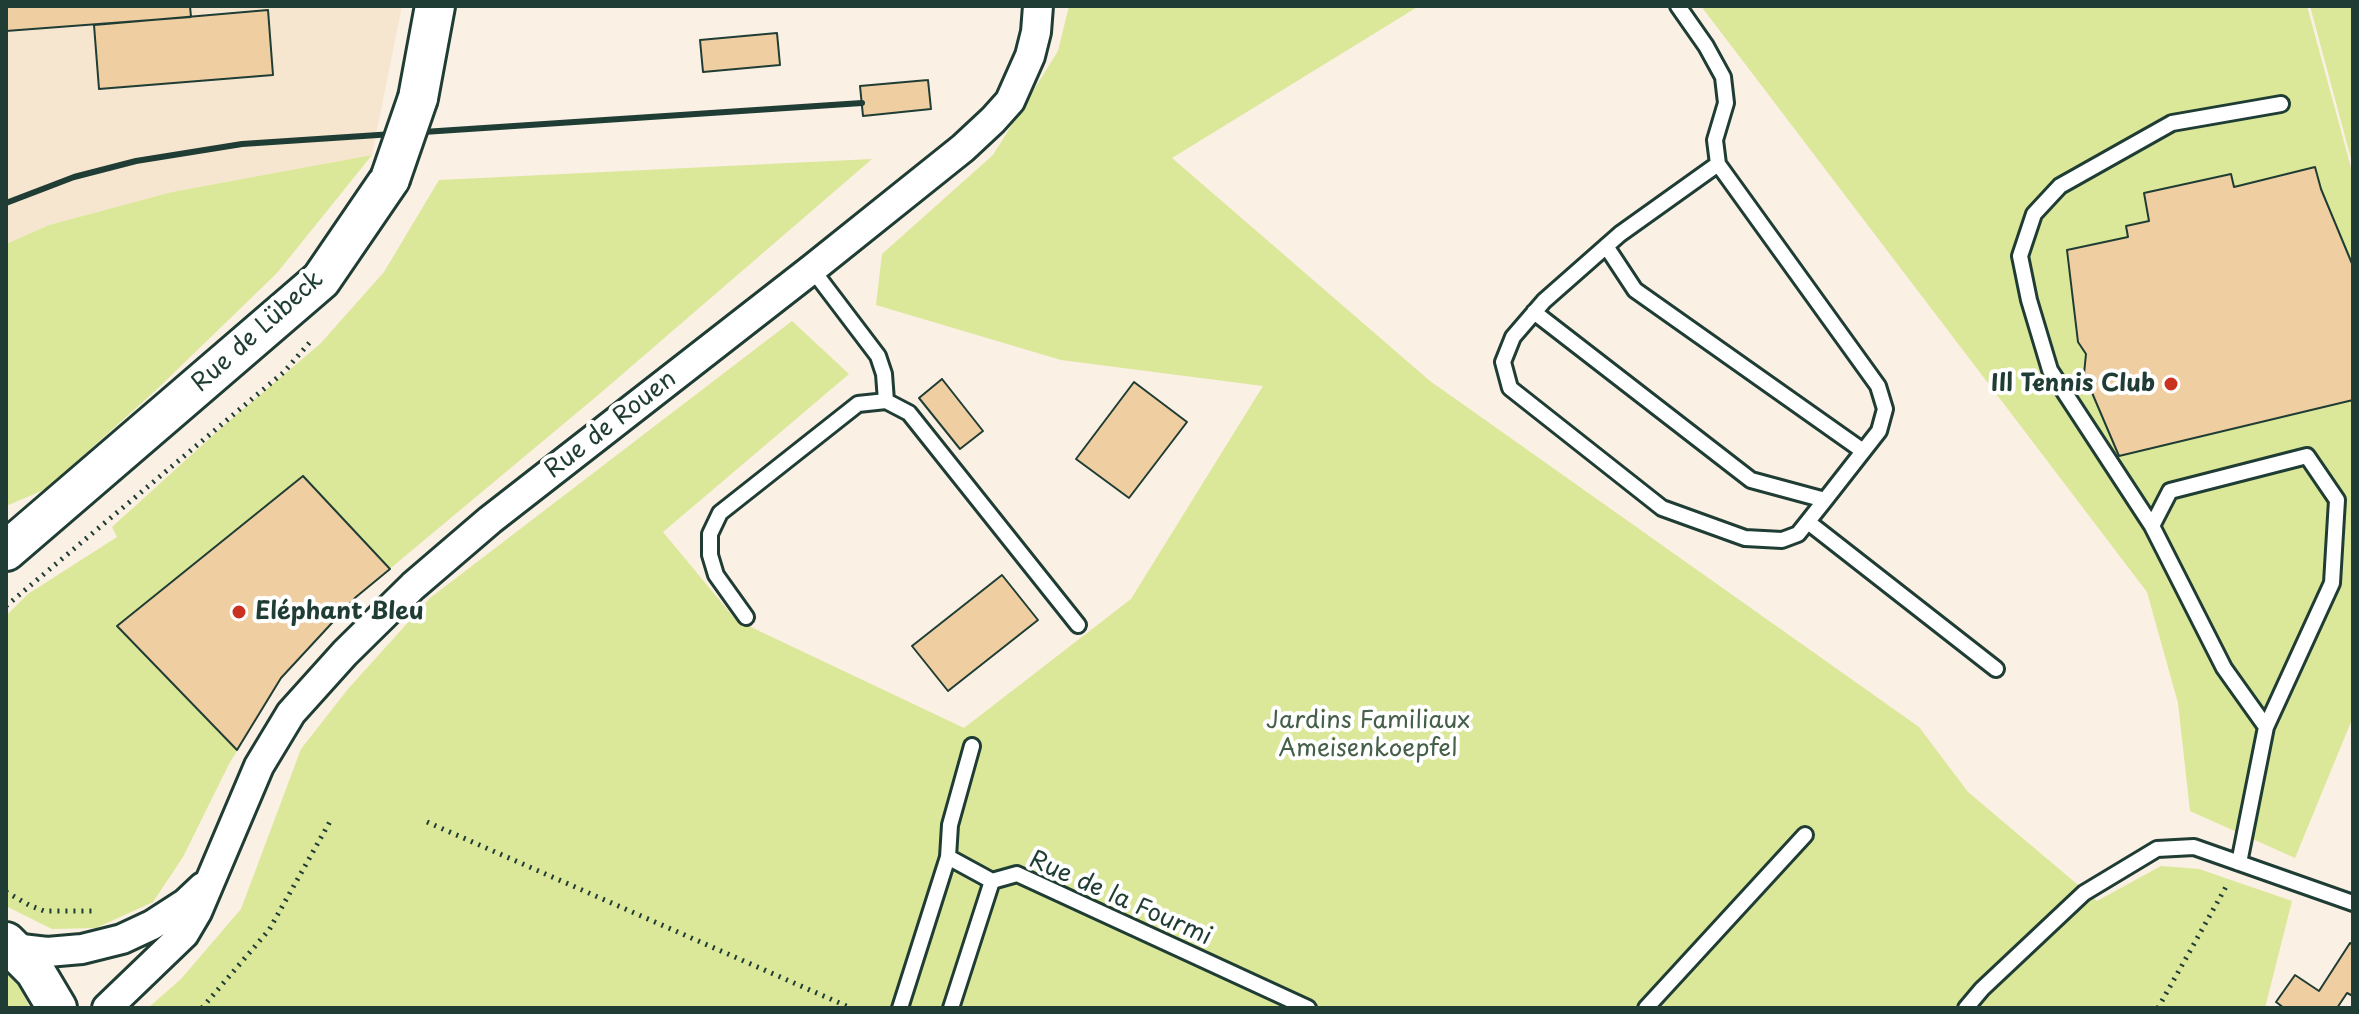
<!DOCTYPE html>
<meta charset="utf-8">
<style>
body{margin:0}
#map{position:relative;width:2359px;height:1014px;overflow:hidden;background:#faf0e3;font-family:"Playpen Sans",sans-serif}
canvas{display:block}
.frame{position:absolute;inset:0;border:8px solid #1f3d34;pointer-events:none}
</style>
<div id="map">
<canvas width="2359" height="1014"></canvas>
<div class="frame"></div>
</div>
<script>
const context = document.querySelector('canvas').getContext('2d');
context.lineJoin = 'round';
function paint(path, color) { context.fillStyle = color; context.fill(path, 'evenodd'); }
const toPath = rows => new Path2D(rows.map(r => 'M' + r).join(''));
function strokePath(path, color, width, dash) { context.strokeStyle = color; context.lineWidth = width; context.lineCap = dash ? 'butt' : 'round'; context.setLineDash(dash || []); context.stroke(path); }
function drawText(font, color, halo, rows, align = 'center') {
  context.font = font + ' "Playpen Sans",sans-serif'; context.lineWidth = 8; context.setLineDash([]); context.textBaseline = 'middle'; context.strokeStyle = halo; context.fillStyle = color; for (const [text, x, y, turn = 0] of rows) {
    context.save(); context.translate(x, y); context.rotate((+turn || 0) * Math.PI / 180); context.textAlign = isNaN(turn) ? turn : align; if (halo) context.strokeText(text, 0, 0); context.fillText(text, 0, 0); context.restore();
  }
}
paint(toPath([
 [6,6,402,6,372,155,172,192,49,225,6,244]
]), '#f7e6cf');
paint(toPath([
 [1069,6,1419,6,1172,158,1430,381,1919,727,1968,792,2097,901,2161,866,2199,869,2292,901,2265,1008,148,1008,181,979,241,909,301,749,348,689,430,598,792,321,849,374,663,532,736,620,964,728,1131,599,1263,386,1061,360,876,305,882,254,993,155,1058,51],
 [1701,6,2307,6,2353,175,2353,717,2295,858,2190,811,2178,703,2147,592],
 [2310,6,2353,6,2353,166],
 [372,155,277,273,155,391,46,489,6,506,6,244,49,225,172,192],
 [872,159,597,396,356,597,281,678,229,764,183,857,153,902,96,928,52,929,6,906,6,616,28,594,117,537,112,527,221,428,320,344,384,272,439,180],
 [6,972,19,985,30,1008,6,1008]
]), '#dbe799');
const building = toPath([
 [6,6,190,6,191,17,6,31,6,6],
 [268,10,273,75,99,89,94,25,268,10],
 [777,33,780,65,703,72,700,40,777,33],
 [928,80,931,109,863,116,860,86,928,80],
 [2315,167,2321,189,2353,266,2353,400,2119,456,2084,374,2086,354,2078,342,2067,250,2128,237,2126,226,2149,221,2144,193,2231,174,2234,187,2315,167],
 [942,379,983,431,960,449,919,398,942,379],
 [1134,382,1187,422,1129,498,1076,459,1134,382],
 [303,476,390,569,356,597,281,678,237,750,117,626,303,476],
 [1002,575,1038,620,948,691,912,646,1002,575],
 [2350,943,2353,945,2353,996,2347,993,2337,1008,2284,1008,2276,1002,2295,975,2319,991,2350,943]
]);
paint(building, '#efcea1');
strokePath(building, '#1f3d34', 2);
const service = toPath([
 [1678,6,1706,46,1723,77,1726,103,1715,140,1718,164,1878,386,1885,409,1879,431,1825,500,1798,534,1782,540,1745,538,1662,508,1510,388,1503,362,1513,337,1544,301,1620,234,1718,164],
 [1606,246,1635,290,1863,451],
 [812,269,878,356,884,374,886,401],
 [1534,312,1751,480,1825,500],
 [1808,522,1996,669],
 [2152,526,2050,370,2029,300,2020,256,2034,214,2060,186,2172,123,2281,104],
 [746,617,716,575,710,555,710,534,720,513,858,404,886,401,909,413,1078,625],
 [948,857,950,825,972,746],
 [2239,863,2266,727,2332,583,2337,500,2307,456,2170,491,2152,526,2224,668,2266,727],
 [900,1008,948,857,992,881],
 [951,1008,992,881,1017,874,1308,1008],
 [1646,1008,1805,835],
 [1966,1008,1982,989,2084,893,2157,849,2194,847,2353,903]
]);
const minor = toPath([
 [13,948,47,952,82,949,122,939,152,925,186,903,203,887],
 [107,1008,184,934,197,912,259,766,291,713,345,653,413,586,490,520,812,269,963,148,993,120,1010,101,1030,56,1036,32,1038,6]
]);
const secondary = toPath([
 [418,98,435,6],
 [6,551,321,280,390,179],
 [6,942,35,971,57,1008]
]);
strokePath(service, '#1f3d34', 20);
strokePath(minor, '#1f3d34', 34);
strokePath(secondary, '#1f3d34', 44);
strokePath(toPath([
 [6,606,284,372,310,342],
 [427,822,851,1008],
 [6,892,29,905,44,911,96,911],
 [202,1008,269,930,332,818],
 [2158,1008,2227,885]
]), '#1f3d34', 5, [2, 6]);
strokePath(service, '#fff', 14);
strokePath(minor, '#fff', 28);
strokePath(secondary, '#fff', 38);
strokePath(toPath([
 [6,203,74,177,136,161,242,144,862,103]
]), '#1f3d34', 6);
const secondaryBridge = toPath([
 [390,179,418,98]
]);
strokePath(secondaryBridge, '#1f3d34', 44, []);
strokePath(secondaryBridge, '#fff', 38);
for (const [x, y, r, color] of [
 [2171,384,8,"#c8321e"],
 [239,612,8,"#c8321e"]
]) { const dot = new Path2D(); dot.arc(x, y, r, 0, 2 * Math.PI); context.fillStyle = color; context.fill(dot); strokePath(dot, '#fff', 3); }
drawText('24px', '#1f3d34', '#fff', [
 ["Rue de Lübeck",258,332,-42],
 ["Rue de Rouen",611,425,-38],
 ["Rue de la Fourmi",1120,899,24]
]);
drawText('bold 24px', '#1f3d34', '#fff', [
 ["Ill Tennis Club",2155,384],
 ["Eléphant Bleu",255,612,"left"]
], 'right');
drawText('24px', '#455f48', '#fff', [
 ["Jardins Familiaux",1368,721],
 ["Ameisenkoepfel",1368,749]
]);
</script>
